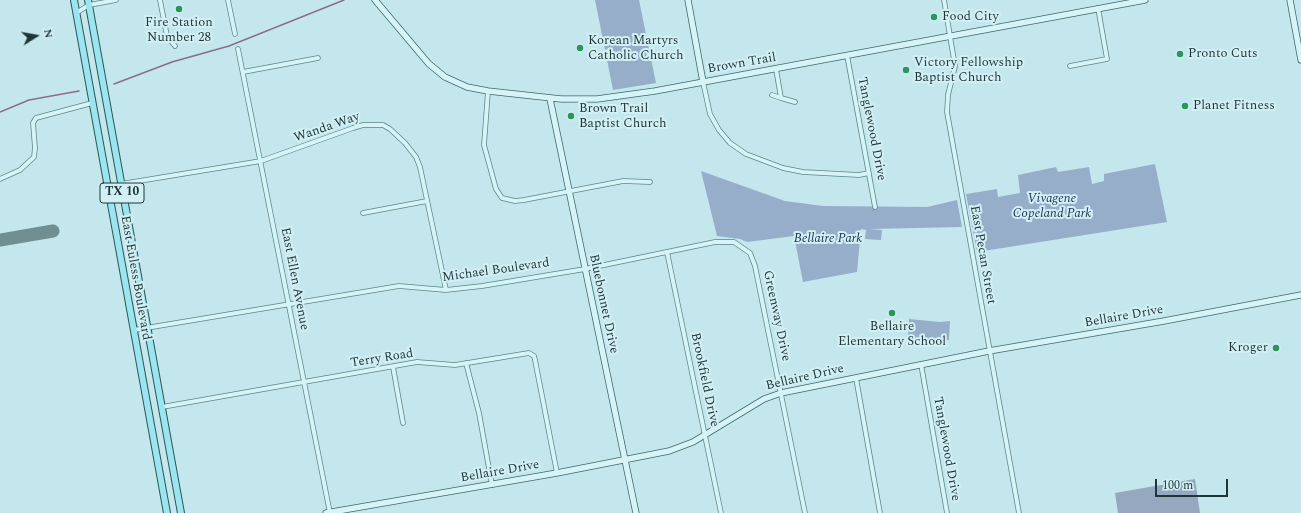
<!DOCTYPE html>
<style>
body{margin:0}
#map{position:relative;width:1301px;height:513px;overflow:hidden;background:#c3e7ed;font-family:Spectral,serif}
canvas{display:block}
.north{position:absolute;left:16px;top:16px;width:40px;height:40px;-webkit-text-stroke:3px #d2eff5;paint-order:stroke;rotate:79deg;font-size:11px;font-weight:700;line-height:16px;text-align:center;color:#1e3736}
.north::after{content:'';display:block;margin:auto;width:14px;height:18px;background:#1e3736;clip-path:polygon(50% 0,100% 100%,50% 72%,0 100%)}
.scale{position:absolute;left:1155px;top:479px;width:73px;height:18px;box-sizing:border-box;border:2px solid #1e3736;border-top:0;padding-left:5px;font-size:12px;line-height:14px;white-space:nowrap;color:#1e3736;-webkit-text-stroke:3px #d2eff5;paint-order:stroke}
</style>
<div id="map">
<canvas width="1301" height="513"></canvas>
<div class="north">N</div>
<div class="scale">100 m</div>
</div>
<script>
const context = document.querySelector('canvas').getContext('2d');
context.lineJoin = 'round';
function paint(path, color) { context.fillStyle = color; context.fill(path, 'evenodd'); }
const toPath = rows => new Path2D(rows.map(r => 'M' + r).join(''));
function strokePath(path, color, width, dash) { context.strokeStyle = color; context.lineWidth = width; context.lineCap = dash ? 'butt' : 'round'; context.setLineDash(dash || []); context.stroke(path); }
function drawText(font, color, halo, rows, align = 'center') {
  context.font = font + ' Spectral,serif'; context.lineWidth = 4; context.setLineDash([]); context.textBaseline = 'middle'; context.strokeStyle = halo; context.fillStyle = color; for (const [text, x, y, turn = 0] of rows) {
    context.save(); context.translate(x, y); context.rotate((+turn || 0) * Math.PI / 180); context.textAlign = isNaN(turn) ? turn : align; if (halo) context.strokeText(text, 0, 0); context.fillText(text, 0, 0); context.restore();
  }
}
paint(toPath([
 [595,0,639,0,656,83,613,90],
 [1155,164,1167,222,977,252,966,194,997,189,998,197,1020,193,1018,175,1056,167,1058,172,1089,167,1092,184,1104,181,1104,174],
 [701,171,785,201,823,206,927,207,957,200,962,227,870,229,882,230,881,240,865,239,866,230,861,229,857,272,803,282,794,236,747,242,740,239,717,236],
 [909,319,940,322,950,321,949,340,908,338]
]), '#97aecb');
paint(toPath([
 [1195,479,1200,513,1118,513,1115,493]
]), '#96a8c0');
strokePath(toPath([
 [114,84,172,62,229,46,344,0],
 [0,112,29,100,79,91]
]), '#8e6c87', 1.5);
strokePath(toPath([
 [0,240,53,231]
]), '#708f92', 13);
const street = toPath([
 [160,0,167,36,175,46],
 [228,0,235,34],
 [944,0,955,66,948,95,947,112,1019,513],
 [76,13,89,5,116,0],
 [238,49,330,513],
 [847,55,875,207],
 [1070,66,1107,59,1098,8],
 [776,69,781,98,795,102],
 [243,72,318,58],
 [703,82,710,114,719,130,730,143,746,154,783,168,803,172,859,175,869,173],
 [488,91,484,145,496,189,502,198,515,201,524,200,623,181,650,182],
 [772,95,781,98],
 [0,179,20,170,34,157,35,148,33,123,36,118,92,103],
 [121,184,261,161,353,128,363,125,383,125,390,129,405,143,416,157,420,167,446,290],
 [363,213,427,201],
 [667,252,721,513],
 [134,330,399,286,446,290,482,286,585,269,715,242,734,242,750,253,755,266,805,513],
 [466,363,479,413,492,485],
 [921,364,947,513],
 [393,367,403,423],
 [856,378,880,513],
 [162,407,417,362,455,365,529,353,534,356,535,360,557,473]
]);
const secondary = toPath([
 [375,0,429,64,445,77,467,87,488,91,561,99,597,99,655,91,1145,0],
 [688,0,703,82],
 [1290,0,1301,60],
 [550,99,636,513],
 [326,513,557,473,669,451,693,442,764,399,781,393,989,351,1164,321,1301,295]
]);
const primary = toPath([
 [74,0,167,513],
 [88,0,181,513]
]);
strokePath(street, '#5a8786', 5.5);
strokePath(secondary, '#3d6967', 7);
strokePath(primary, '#2e5552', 8);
strokePath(street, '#d6f3f8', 4);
strokePath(secondary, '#d6f3f8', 5.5);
strokePath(primary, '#9be5f0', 6);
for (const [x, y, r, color] of [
 [179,9,4,"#2b965a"],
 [934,17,4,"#2b965a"],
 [580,48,4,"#2b965a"],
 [1180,54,4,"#2b965a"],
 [906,70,4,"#2b965a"],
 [1185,106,4,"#2b965a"],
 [571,116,4,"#2b965a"],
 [892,313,4,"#2b965a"],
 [1276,348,4,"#2b965a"]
]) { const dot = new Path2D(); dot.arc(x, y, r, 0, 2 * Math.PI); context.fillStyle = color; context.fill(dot); strokePath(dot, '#d2eff5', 1.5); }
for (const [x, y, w] of [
 [122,193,44]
]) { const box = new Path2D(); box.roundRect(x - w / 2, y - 10, w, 20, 3); context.fillStyle = '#d2eff5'; context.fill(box); strokePath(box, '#1e3736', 1); }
drawText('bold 12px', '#1e3736', null, [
 ["TX 10",122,193]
]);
drawText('13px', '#1e3736', '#d2eff5', [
 ["Food City",942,17],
 ["Fire Station",179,23,"center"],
 ["Number 28",179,38,"center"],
 ["Korean Martyrs",588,41],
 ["Catholic Church",588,56],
 ["Pronto Cuts",1188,54],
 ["Victory Fellowship",914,63],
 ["Baptist Church",914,78],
 ["Planet Fitness",1193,106],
 ["Brown Trail",579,109],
 ["Baptist Church",579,124],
 ["Bellaire",892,327,"center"],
 ["Elementary School",892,342,"center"],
 ["Kroger",1268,348,"right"]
], 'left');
drawText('13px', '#1e3736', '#d2eff5', [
 ["Brown Trail",742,64,-10],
 ["Wanda Way",327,128,-19],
 ["Tanglewood Drive",871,129,79],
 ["East Pecan Street",982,255,80],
 ["Michael Boulevard",496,271,-8],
 ["East Euless Boulevard",135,278,80],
 ["East Ellen Avenue",294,279,79],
 ["Bluebonnet Drive",603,304,78],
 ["Greenway Drive",776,316,78],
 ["Bellaire Drive",1124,317,-10],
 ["Terry Road",382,359,-9],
 ["Bellaire Drive",805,378,-13],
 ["Brookfield Drive",704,380,78],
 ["Tanglewood Drive",946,449,80],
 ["Bellaire Drive",500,472,-10]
]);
drawText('italic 13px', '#253354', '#d2eff5', [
 ["Vivagene",1052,199],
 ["Copeland Park",1052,214],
 ["Bellaire Park",828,239]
]);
</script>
